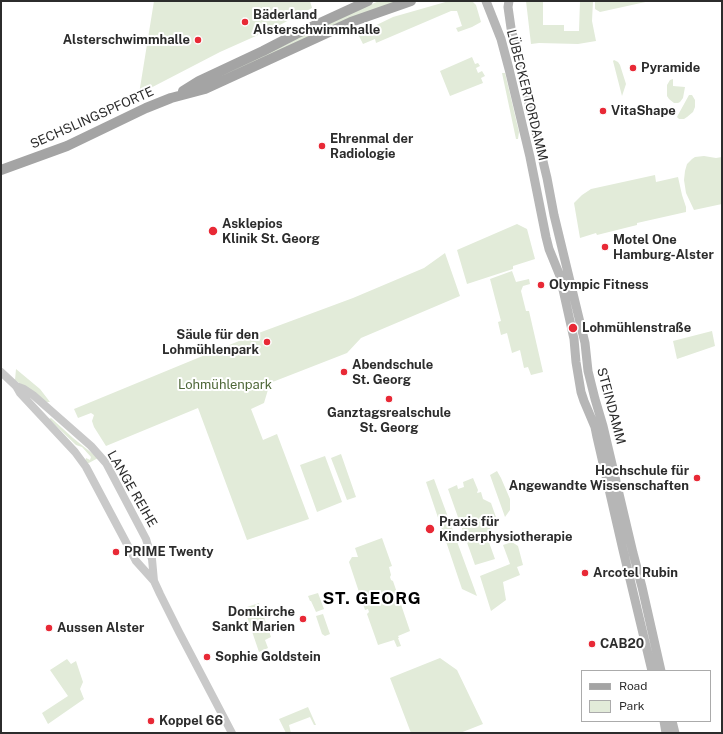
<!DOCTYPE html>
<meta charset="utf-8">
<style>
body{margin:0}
#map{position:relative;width:723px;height:734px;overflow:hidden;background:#fff;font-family:"Public Sans",sans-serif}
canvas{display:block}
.frame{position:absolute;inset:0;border:2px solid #2c2c2c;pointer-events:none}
.legend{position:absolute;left:581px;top:670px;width:130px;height:52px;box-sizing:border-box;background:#fff;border:1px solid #ababab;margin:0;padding:5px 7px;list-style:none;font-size:12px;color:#2c2c2c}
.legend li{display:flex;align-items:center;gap:8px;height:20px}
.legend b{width:20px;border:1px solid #ababab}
</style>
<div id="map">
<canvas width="723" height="734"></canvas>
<div class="frame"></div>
<ul class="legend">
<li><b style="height:5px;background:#a4a4a4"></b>Road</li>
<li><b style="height:11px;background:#e2ebd9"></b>Park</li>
</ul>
</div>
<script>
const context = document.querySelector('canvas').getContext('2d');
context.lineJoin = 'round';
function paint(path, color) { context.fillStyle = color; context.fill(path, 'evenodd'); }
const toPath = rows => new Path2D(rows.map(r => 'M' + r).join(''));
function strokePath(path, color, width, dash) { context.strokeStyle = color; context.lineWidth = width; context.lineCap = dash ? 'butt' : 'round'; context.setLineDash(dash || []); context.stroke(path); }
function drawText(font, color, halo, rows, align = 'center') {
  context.font = font + ' "Public Sans",sans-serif'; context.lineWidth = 4; context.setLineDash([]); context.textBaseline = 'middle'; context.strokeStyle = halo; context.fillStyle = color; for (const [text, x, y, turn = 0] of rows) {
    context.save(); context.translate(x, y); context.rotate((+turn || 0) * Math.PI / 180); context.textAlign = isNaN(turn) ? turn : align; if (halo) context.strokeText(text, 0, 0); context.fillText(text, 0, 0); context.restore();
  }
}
paint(toPath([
 [154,1,310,1,312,8,276,27,220,52,139,94],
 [379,1,397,1,210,83,208,82,297,37],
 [449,1,472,1,476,5,481,22,472,27,458,32,456,28,462,26,457,11,451,11,376,43,375,39,363,44,358,34,393,17],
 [526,1,543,1,543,25,564,25,564,31,579,31,580,1,593,1,592,21,596,41,578,44,539,43,531,44],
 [595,1,650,1,600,12,595,9],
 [472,57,475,64,478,63,480,66,476,68,478,73,482,71,485,76,481,78,483,83,450,96,440,71],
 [614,60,618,62,620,65,626,84,622,96,613,61],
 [502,73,505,73,519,132,518,139,516,139],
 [673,79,673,86,685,87,683,98,680,102,678,103,674,103,669,99,667,96,667,85,670,80],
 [689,95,692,95,695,100,695,107,693,112,687,117,684,119,679,119,677,117,678,115],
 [704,156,716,158,722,157,722,204,694,210,686,193,684,180,685,171,687,164,692,159,695,157],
 [655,175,656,182,678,177,682,195,686,207,686,212,637,223,637,225,597,235,596,233,580,238,574,203,582,195,591,189],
 [517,224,527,229,535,259,513,266,513,269,467,284,457,250],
 [445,253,460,296,361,338,347,353,270,383,264,403,251,409,263,440,277,434,309,519,247,540,198,408,106,446,94,427,92,421,94,415,91,413,78,418,74,409,256,334,353,298,424,268],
 [512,271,516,282,529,279,530,284,523,286,521,291,526,311,529,311,543,372,531,375,528,367,524,368,520,350,512,353,507,333,501,335,498,322,501,321,490,279],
 [712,331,715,346,677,359,673,341],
 [16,369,40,389,50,402,46,402,15,380],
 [51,418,73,438,98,458,87,464,85,461,86,458,90,460,91,457,82,447,76,445,49,419],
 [341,454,356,497,347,500,331,458],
 [325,456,342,502,317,512,300,465],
 [497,471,501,478,510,499,510,510,505,517,490,475],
 [473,478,478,490,477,493,481,492,483,499,491,503,497,520,486,534,495,559,475,565,448,489,457,485,458,489,464,487,463,482],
 [434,479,477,596,462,589,426,482],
 [382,538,392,566,389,567,391,575,390,577,391,580,393,581,410,631,398,636,399,638,398,638,401,646,397,647,394,640,378,645,367,614,369,612,368,609,365,610,349,562,352,557,358,557,355,548],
 [512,542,518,546,523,565,517,567,520,575,503,582,506,600,491,611,480,576,510,564,503,545],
 [318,593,324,609,316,612,311,601,310,601,308,596],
 [259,603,271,637,265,640,268,648,259,652,244,608],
 [323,614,330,634,325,636,322,634,316,616],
 [440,658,457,670,483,724,460,733,411,733,390,678],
 [67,659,71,664,76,661,83,682,80,689,84,699,48,724,42,713,68,696,50,670],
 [308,707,316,725,314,725,310,717,289,725,291,733,286,733,279,719]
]), '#e2ebd9');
strokePath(toPath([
 [1,372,16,386,20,393,75,452,86,467,136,561,154,581],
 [16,386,24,389,33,395,91,446,106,463,146,539,152,559,154,581,160,594,179,632,232,733]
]), '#c9c9c9', 8);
strokePath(toPath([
 [486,1,501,39,509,69,530,157,546,237,549,249,560,276,574,339,576,362,581,392,584,401,595,427,597,437,623,550,652,671],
 [509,1,508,7,511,28,530,107,547,178,554,215,585,343,588,371,595,399,603,426,633,553,642,587,661,671],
 [664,721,666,733],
 [672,721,675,733]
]), '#b6b6b6', 9);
strokePath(toPath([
 [183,91,199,81,263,51,296,34,368,1],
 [1,170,67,146,146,108,171,98,205,89,351,22,411,1]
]), '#a4a4a4', 10);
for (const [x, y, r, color] of [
 [245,22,4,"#e82936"],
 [198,40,4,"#e82936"],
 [633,68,4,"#e82936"],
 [603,111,4,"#e82936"],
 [322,146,4,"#e82936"],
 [213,231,5,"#e82936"],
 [605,247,4,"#e82936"],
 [541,285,4,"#e82936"],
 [573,328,5,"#e82936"],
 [267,342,4,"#e82936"],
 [344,372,4,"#e82936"],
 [389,399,4,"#e82936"],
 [697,478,4,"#e82936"],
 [430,529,5,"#e82936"],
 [116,552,4,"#e82936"],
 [585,573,4,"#e82936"],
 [303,619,4,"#e82936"],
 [49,628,4,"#e82936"],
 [592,644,4,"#e82936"],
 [207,657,4,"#e82936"],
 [151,721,4,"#e82936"]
]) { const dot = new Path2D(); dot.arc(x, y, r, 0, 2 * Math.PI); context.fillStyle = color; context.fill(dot); strokePath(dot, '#fff', 1.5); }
drawText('bold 13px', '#2c2c2c', '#fff', [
 ["Bäderland",253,15],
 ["Alsterschwimmhalle",253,30],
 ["Alsterschwimmhalle",190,40,"right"],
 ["Pyramide",641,68],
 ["VitaShape",611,111],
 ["Ehrenmal der",330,139],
 ["Radiologie",330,154],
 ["Asklepios",222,224],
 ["Klinik St. Georg",222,239],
 ["Motel One",613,240],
 ["Hamburg-Alster",613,255],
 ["Olympic Fitness",549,285],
 ["Lohmühlenstraße",582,328],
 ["Säule für den",259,335,"right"],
 ["Lohmühlenpark",259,350,"right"],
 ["Abendschule",352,365],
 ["St. Georg",352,380],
 ["Ganztagsrealschule",389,413,"center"],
 ["St. Georg",389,428,"center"],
 ["Hochschule für",689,471,"right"],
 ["Angewandte Wissenschaften",689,486,"right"],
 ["Praxis für",439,522],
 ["Kinderphysiotherapie",439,537],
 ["PRIME Twenty",124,552],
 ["Arcotel Rubin",593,573],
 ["Domkirche",295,612,"right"],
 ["Sankt Marien",295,627,"right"],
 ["Aussen Alster",57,628],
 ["CAB20",600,644],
 ["Sophie Goldstein",215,657],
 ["Koppel 66",159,721]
], 'left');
drawText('13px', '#2c2c2c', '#fff', [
 ["LÜBECKERTORDAMM",527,95,76],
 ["SECHSLINGSPFORTE",92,118,-24],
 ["STEINDAMM",611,406,75],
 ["LANGE REIHE",132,489,60]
]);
drawText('13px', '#4f6839', '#fff', [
 ["Lohmühlenpark",225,385]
]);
context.letterSpacing = '1px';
drawText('bold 17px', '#000', '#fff', [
 ["ST. GEORG",372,599]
]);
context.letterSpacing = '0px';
</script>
